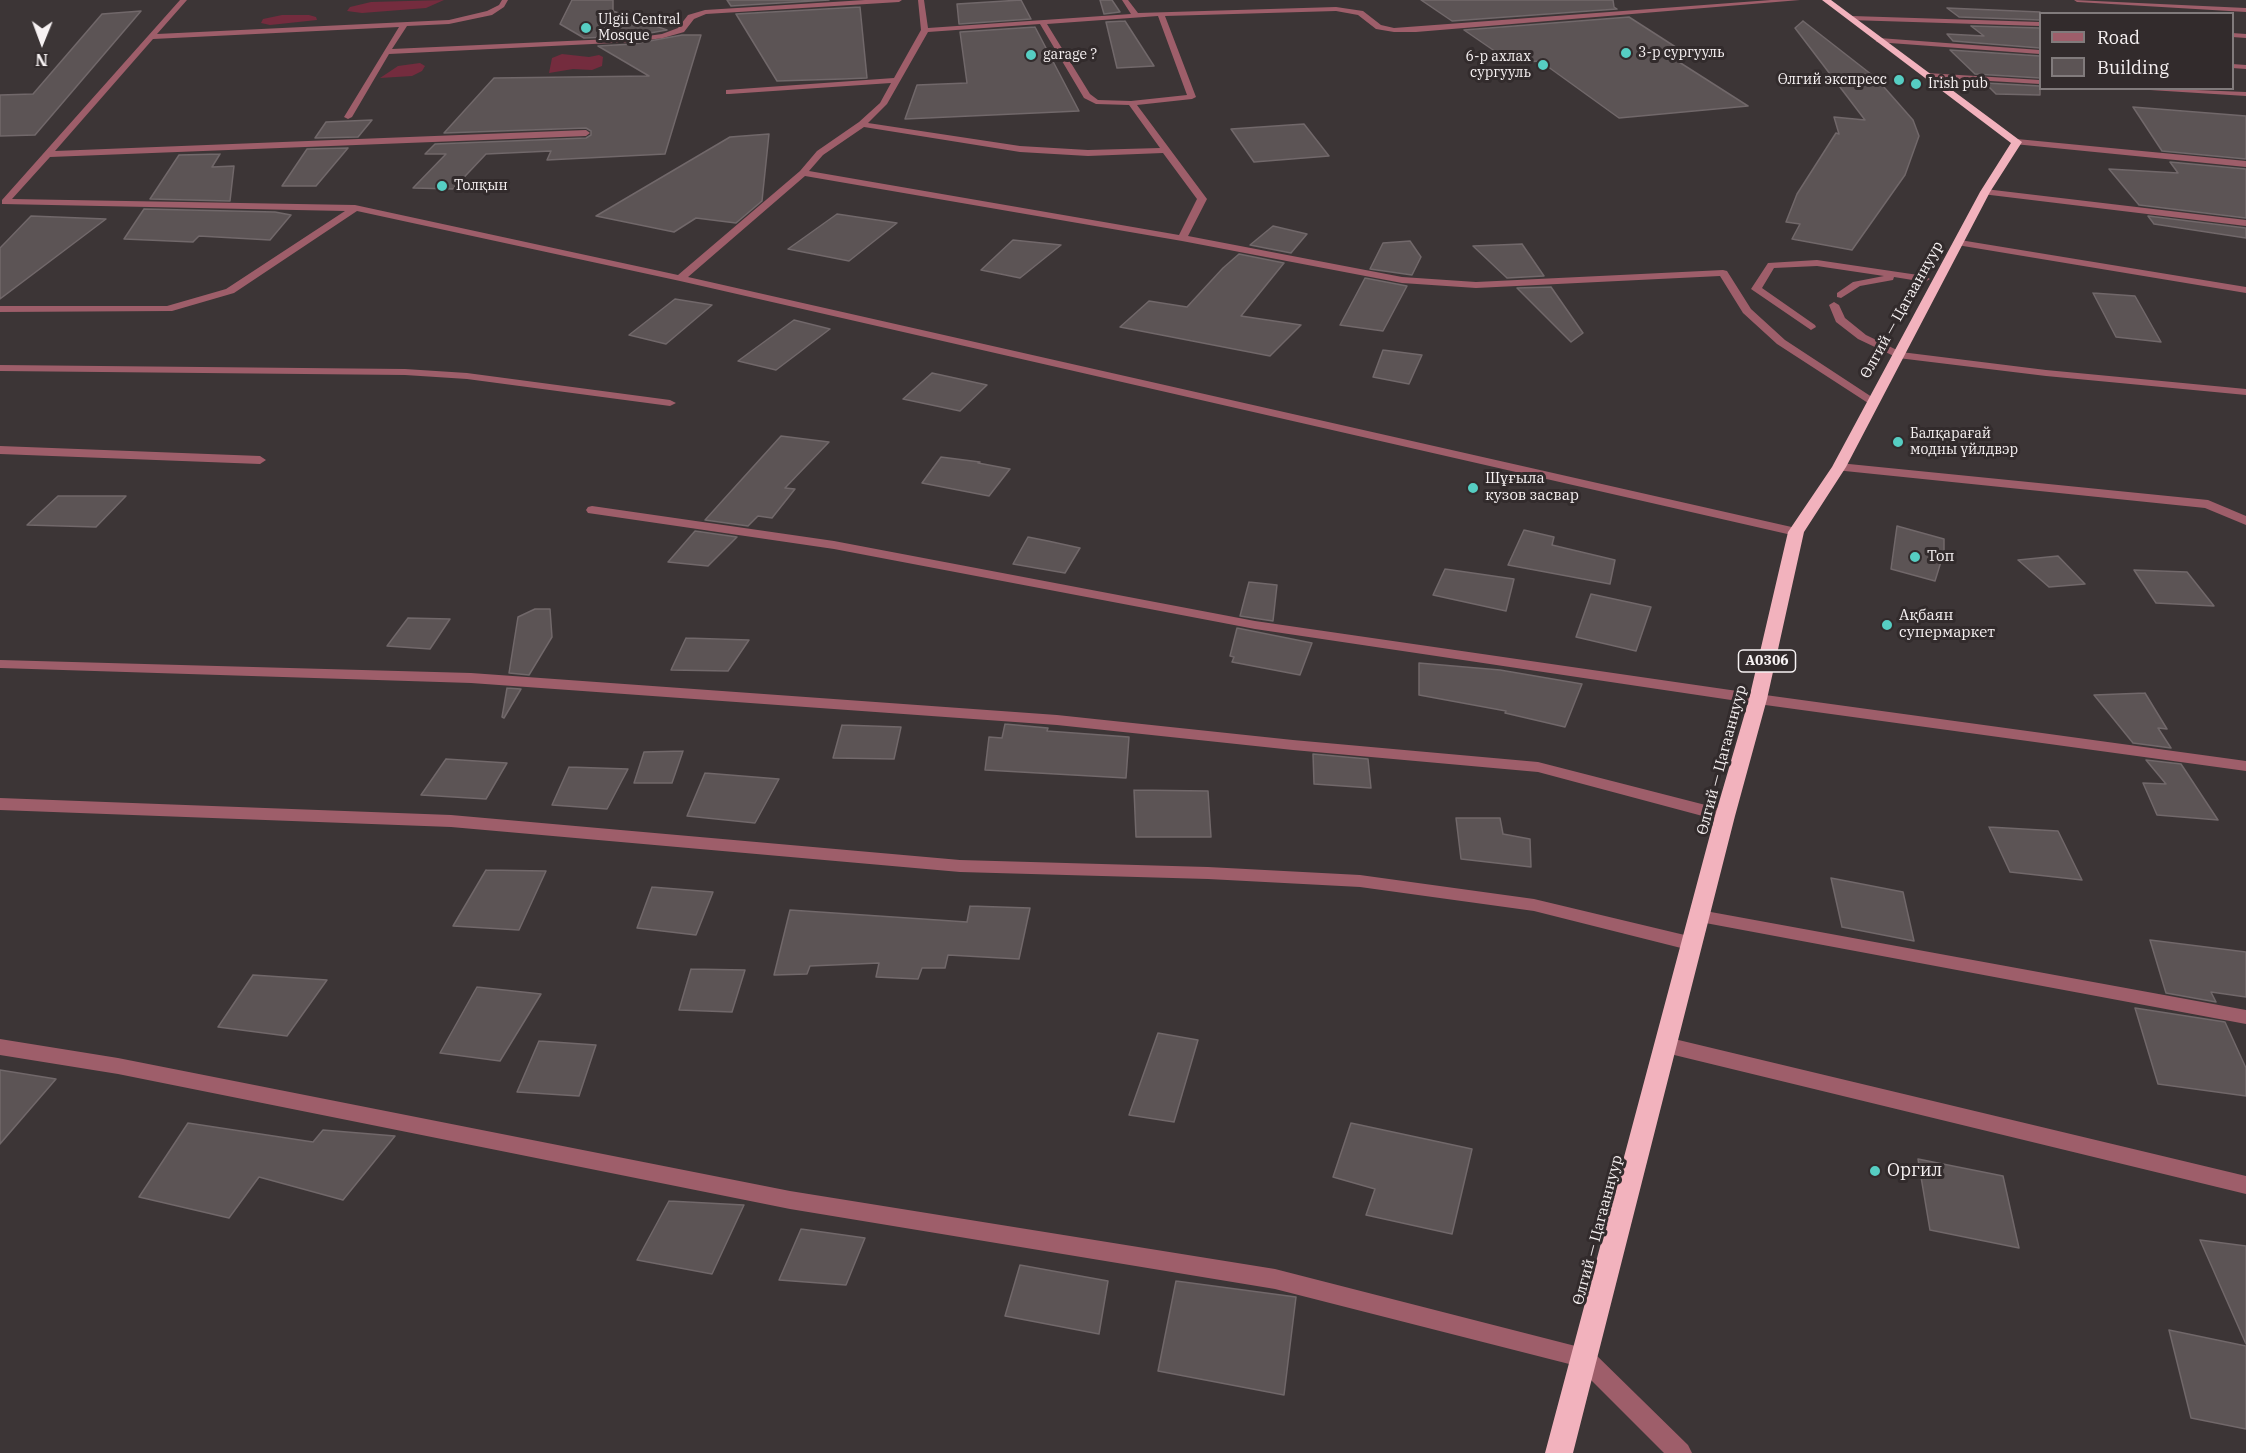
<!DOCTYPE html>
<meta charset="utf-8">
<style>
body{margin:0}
#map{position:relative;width:2246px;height:1453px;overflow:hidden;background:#3c3536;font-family:"IBM Plex Serif",serif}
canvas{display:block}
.legend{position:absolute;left:2039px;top:12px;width:195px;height:78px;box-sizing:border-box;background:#322b2c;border:2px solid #817b7c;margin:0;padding:8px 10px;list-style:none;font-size:18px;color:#f7f2f3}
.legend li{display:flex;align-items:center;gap:12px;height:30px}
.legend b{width:30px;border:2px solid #817b7c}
.north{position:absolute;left:12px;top:12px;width:60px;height:60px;-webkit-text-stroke:4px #322b2c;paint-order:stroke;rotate:181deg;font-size:16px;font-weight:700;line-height:24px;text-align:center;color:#f7f2f3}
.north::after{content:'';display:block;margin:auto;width:21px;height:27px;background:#f7f2f3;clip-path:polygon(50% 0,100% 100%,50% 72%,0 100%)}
</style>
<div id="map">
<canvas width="2246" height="1453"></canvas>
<ul class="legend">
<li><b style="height:8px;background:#9e5e6a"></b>Road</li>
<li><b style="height:16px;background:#5c5455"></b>Building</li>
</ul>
<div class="north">N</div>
</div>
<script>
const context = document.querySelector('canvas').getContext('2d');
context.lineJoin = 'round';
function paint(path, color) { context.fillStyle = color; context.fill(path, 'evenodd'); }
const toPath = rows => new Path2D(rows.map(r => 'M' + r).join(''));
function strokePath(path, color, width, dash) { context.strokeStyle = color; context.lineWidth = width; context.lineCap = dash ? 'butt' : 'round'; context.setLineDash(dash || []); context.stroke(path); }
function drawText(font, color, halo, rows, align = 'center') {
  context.font = font + ' "IBM Plex Serif",serif'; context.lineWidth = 6; context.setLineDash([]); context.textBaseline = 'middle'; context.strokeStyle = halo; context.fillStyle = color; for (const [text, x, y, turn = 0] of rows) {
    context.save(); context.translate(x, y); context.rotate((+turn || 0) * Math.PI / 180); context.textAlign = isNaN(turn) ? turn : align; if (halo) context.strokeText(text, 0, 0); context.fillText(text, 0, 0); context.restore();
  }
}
paint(toPath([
 [444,0,426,8,362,13,347,11,350,7,371,2],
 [282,15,309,15,316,17,317,20,270,25,261,23,263,19],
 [562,54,589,57,599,55,603,57,602,66,592,70,573,69,549,73,552,58],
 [420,63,425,66,422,71,412,76,380,78,398,66]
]), '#742c3e');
const building = toPath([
 [572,0,613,0,613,11,667,30,633,36,584,38,560,24,572,0],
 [727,0,829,0,731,6,727,0],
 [1021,0,1031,19,959,24,957,4,1021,0],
 [1100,0,1112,0,1120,12,1104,14,1100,0],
 [1421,0,1613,0,1614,7,1617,9,1452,21,1421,0],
 [860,7,867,78,843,79,777,81,736,14,860,7],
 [1947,8,2040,12,2040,20,1959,17,1947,8],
 [141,11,35,135,0,136,0,95,33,94,102,14,141,11],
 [1629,17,1685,53,1668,55,1748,106,1619,118,1540,61,1512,63,1464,30,1629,17],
 [1125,21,1154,66,1117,68,1106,22,1125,21],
 [1803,21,1876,78,1913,120,1919,136,1905,175,1852,250,1792,239,1800,224,1786,222,1797,194,1836,133,1839,134,1834,117,1865,120,1795,28,1803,21],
 [1971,26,2040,28,2040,48,1953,41,1947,34,1984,36,1971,26],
 [1035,27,1079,111,905,119,917,85,967,83,960,32,1035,27],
 [682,35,701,35,665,154,547,160,551,151,486,154,453,189,413,188,446,154,425,154,435,144,586,138,591,135,591,131,586,128,444,133,494,78,649,76,598,46,633,44,682,35],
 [1950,50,2040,56,2040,78,1975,74,1950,50],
 [1985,83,2040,86,2040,95,1996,94,1985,83],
 [2133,107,2246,116,2246,159,2162,151,2133,107],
 [372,120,358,137,315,138,326,122,372,120],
 [1304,124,1329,156,1254,162,1231,129,1304,124],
 [769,134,762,201,736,223,696,218,674,232,596,216,730,137,769,134],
 [348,148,316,186,282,186,307,149,348,148],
 [220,154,212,167,234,166,230,201,150,199,179,155,220,154],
 [2170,162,2246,169,2246,218,2139,205,2109,169,2178,173,2170,162],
 [144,209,275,212,291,215,270,240,199,236,193,242,124,239,144,209],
 [837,214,897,223,849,261,788,249,837,214],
 [31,216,106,219,0,299,0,248,31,216],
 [2148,216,2246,228,2246,238,2154,224,2148,216],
 [1273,226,1307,234,1291,253,1250,245,1273,226],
 [1013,240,1061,245,1020,278,981,270,1013,240],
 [1410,241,1421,257,1412,275,1370,269,1383,243,1410,241],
 [1522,244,1544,276,1507,278,1473,246,1522,244],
 [1239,254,1284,263,1241,316,1301,325,1270,356,1120,327,1149,301,1187,307,1223,268,1239,254],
 [1365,278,1407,286,1383,331,1340,325,1365,278],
 [1551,287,1583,333,1571,342,1517,288,1551,287],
 [2093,293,2135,296,2161,342,2116,337,2093,293],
 [675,299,712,305,666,344,629,335,675,299],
 [794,320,830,329,776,370,738,361,794,320],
 [1383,350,1422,355,1409,384,1373,377,1383,350],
 [932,373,987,385,960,411,903,399,932,373],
 [781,436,829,442,785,488,795,489,772,518,758,516,748,526,705,520,781,436],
 [941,457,980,462,978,463,1010,469,989,496,922,483,941,457],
 [58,496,126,496,96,527,27,525,58,496],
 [1897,526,1944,539,1944,552,1935,581,1891,569,1897,526],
 [1524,530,1554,537,1552,545,1615,560,1610,584,1508,565,1524,530],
 [695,531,737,537,708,566,668,562,695,531],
 [1028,537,1048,541,1080,548,1065,573,1013,564,1028,537],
 [2058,556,2085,584,2049,587,2018,560,2058,556],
 [1445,569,1514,579,1506,611,1433,595,1445,569],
 [2134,570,2187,572,2214,606,2156,603,2134,570],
 [1249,582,1277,585,1273,621,1240,616,1249,582],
 [1591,594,1651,607,1636,651,1576,637,1591,594],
 [535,609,550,609,552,637,529,675,509,673,518,617,535,609],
 [408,618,450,619,430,649,387,646,408,618],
 [1237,628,1312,643,1300,675,1232,662,1234,657,1230,656,1237,628],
 [686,638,749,640,728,671,671,670,686,638],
 [1419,663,1500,670,1582,684,1565,727,1505,713,1506,711,1419,695,1419,663],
 [507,688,521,689,504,718,502,717,507,688],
 [2145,693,2167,729,2158,728,2171,748,2133,743,2094,695,2145,693],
 [1005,724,1048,728,1047,731,1129,737,1126,778,985,770,989,737,1002,738,1005,724],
 [842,725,901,727,894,759,833,758,842,725],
 [683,751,672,783,634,783,644,752,683,751],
 [1313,754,1368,759,1371,788,1314,784,1313,754],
 [446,759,507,763,486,799,421,795,446,759],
 [2146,760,2181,764,2218,820,2157,815,2143,783,2166,784,2146,760],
 [569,767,628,769,607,809,552,805,569,767],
 [705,773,779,779,755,823,687,816,705,773],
 [1134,790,1208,791,1211,837,1136,837,1134,790],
 [1456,818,1500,818,1503,834,1530,839,1531,867,1461,859,1456,818],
 [1989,827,2058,831,2082,880,2010,872,1989,827],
 [486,870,546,871,519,930,453,926,486,870],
 [1831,878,1903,892,1914,941,1842,927,1831,878],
 [652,887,713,892,696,935,637,928,652,887],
 [970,906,1030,908,1019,959,948,955,945,968,922,968,918,979,876,977,879,963,810,966,807,974,774,975,790,910,967,922,970,906],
 [2150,940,2246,952,2246,997,2211,992,2216,1002,2166,993,2150,940],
 [691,969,745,970,732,1012,679,1010,691,969],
 [253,975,327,980,287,1036,218,1027,253,975],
 [477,987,541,994,500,1061,440,1053,477,987],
 [2135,1008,2225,1022,2246,1068,2246,1096,2158,1084,2135,1008],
 [1158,1033,1198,1040,1174,1122,1129,1115,1158,1033],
 [539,1041,596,1045,579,1096,517,1092,539,1041],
 [0,1070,56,1079,0,1144,0,1070],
 [188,1123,313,1142,323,1130,395,1136,343,1200,259,1177,229,1218,139,1197,188,1123],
 [1351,1123,1472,1149,1452,1234,1366,1215,1375,1189,1333,1177,1351,1123],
 [1918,1159,2003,1176,2019,1248,1930,1230,1918,1159],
 [669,1201,744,1205,712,1274,637,1260,669,1201],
 [801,1229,865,1238,846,1285,779,1280,801,1229],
 [2200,1240,2246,1246,2246,1344,2200,1240],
 [1020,1265,1108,1281,1099,1334,1005,1316,1020,1265],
 [1176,1281,1296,1297,1284,1395,1158,1371,1176,1281],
 [2169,1330,2246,1346,2246,1429,2191,1418,2169,1330]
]);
paint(building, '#5c5455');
strokePath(building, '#71686a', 1.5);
paint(toPath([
 [180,0,187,0,157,34,449,20,487,11,499,5,502,0,508,0,504,7,492,15,449,24,407,26,392,49,633,38,662,34,678,28,688,15,705,10,865,0,902,0,899,2,706,14,694,19,684,32,663,38,633,42,389,54,352,117,348,119,344,117,399,27,153,39,55,151,586,130,590,133,586,136,50,157,12,199,355,205,678,275,800,171,817,151,859,122,880,103,891,83,729,94,726,94,726,90,894,78,921,30,918,0,924,0,928,28,1131,14,1122,0,1128,0,1138,13,1336,7,1363,11,1381,25,1394,28,1771,0,1800,0,1416,32,1394,32,1376,29,1358,15,1336,11,1165,16,1196,97,1192,99,1137,105,1207,199,1188,236,1402,277,1476,282,1723,270,1727,271,1751,309,1785,340,1878,401,1876,403,1868,403,1777,344,1743,313,1720,276,1476,288,1402,283,1182,241,805,176,688,277,1796,528,1802,532,1796,536,680,281,357,211,234,293,172,311,0,312,0,306,167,306,226,289,345,211,2,204,2,200,180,0],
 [1158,16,1187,95,1131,101,1098,100,1090,94,1047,24,1158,16],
 [1040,24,1084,98,1096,104,1129,105,1160,148,1088,150,1020,146,868,123,887,104,928,32,1040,24],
 [864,127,1020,152,1088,156,1163,153,1197,199,1179,235,809,171,823,155,864,127],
 [2074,0,2246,8,2246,12,2077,2,2074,0],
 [1852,16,2040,22,2040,26,1849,20,1852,16],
 [2232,33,2246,34,2246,38,2232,37,2232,33],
 [1879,38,2040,50,2040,54,1876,42,1879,38],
 [2232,64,2246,65,2246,69,2232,68,2232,64],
 [1927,73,2040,80,2040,84,1924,77,1924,73,1927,73],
 [2146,88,2246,92,2246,96,2150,90,2146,88],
 [2017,139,2246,161,2246,167,2014,144,2014,140,2017,139],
 [1985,189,2246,220,2246,226,1982,194,1980,192,1985,189],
 [1960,240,2246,287,2246,293,1957,245,1957,241,1960,240],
 [1817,260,1925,276,1930,279,1925,282,1894,277,1893,280,1860,286,1841,298,1837,297,1837,293,1853,282,1884,276,1817,266,1774,268,1762,288,1815,325,1816,327,1811,330,1751,289,1768,263,1817,260],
 [1834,302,1839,305,1845,318,1866,335,1901,352,2046,370,2246,389,2246,395,2046,376,1898,358,1858,339,1836,322,1829,305,1834,302],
 [0,365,405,369,467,373,670,400,676,403,670,406,467,379,405,375,0,371,0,365],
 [0,446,260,456,266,460,260,464,0,454,0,446],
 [1839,463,2208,500,2246,516,2246,525,2205,508,1835,470,1835,464,1839,463],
 [592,506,834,541,1255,621,1758,694,2246,761,2246,771,1758,704,1255,629,834,549,588,513,586,510,588,507,592,506],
 [0,660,471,673,1057,715,1293,740,1538,762,1725,810,1731,812,1733,816,1731,820,1725,822,1538,772,1293,750,1057,725,471,683,0,668,0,660],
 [0,798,451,815,960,860,1208,867,1360,875,1534,899,1693,937,1699,939,1702,944,1699,949,1693,951,1534,911,1360,887,1208,879,960,872,451,827,0,810,0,798],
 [1700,910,2246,1010,2246,1024,1700,922,1694,921,1691,916,1694,911,1700,910],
 [1666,1037,2246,1176,2246,1194,1666,1053,1659,1050,1657,1045,1659,1040,1666,1037],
 [0,1039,118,1058,790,1191,1275,1269,1591,1350,1688,1445,1692,1453,1664,1453,1577,1366,1275,1289,790,1209,118,1074,0,1055,0,1039]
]), '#9e5e6a');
paint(toPath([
 [1822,0,1831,0,2022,142,1990,192,1846,467,1804,532,1767,699,1735,816,1573,1453,1545,1453,1715,816,1749,699,1788,532,1832,467,1980,192,2011,143,1822,0]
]), '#f2b2bd');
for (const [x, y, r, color] of [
 [586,28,6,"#56cec3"],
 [1626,53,6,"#56cec3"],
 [1031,55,6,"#56cec3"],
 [1543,65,6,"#56cec3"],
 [1899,80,6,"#56cec3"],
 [1916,84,6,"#56cec3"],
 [442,186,6,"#56cec3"],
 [1898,442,6,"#56cec3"],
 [1473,488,6,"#56cec3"],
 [1915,557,6,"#56cec3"],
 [1887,625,6,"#56cec3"],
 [1875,1171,6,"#56cec3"]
]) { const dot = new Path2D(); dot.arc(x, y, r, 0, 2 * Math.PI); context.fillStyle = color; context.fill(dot); strokePath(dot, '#322b2c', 2); }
drawText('14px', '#f7f2f3', '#322b2c', [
 ["Ulgii Central",598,20],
 ["Mosque",598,36],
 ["3-р сургууль",1638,53],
 ["garage ?",1043,55],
 ["6-р ахлах",1531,57,"right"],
 ["сургууль",1531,73,"right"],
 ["Өлгий экспресс",1887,80,"right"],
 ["Irish pub",1928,84],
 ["Толқын",454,186],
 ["Балқарағай",1910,434],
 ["модны үйлдвэр",1910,450]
], 'left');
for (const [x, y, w] of [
 [1767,661,57]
]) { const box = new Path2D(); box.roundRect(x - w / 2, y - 11, w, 22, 4.5); context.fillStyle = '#322b2c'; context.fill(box); strokePath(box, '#f7f2f3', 1.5); }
drawText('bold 14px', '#f7f2f3', null, [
 ["A0306",1767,661]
]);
drawText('15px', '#f7f2f3', '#322b2c', [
 ["Өлгий — Цагааннуур",1902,310,-61],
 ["Өлгий — Цагааннуур",1722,760,-75],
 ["Өлгий — Цагааннуур",1598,1230,-75]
]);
drawText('15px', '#f7f2f3', '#322b2c', [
 ["Шұғыла",1485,479],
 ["кузов засвар",1485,496],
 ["Топ",1927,557],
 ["Ақбаян",1899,616],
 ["супермаркет",1899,633]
], 'left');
drawText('18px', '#f7f2f3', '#322b2c', [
 ["Оргил",1887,1171]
], 'left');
</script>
